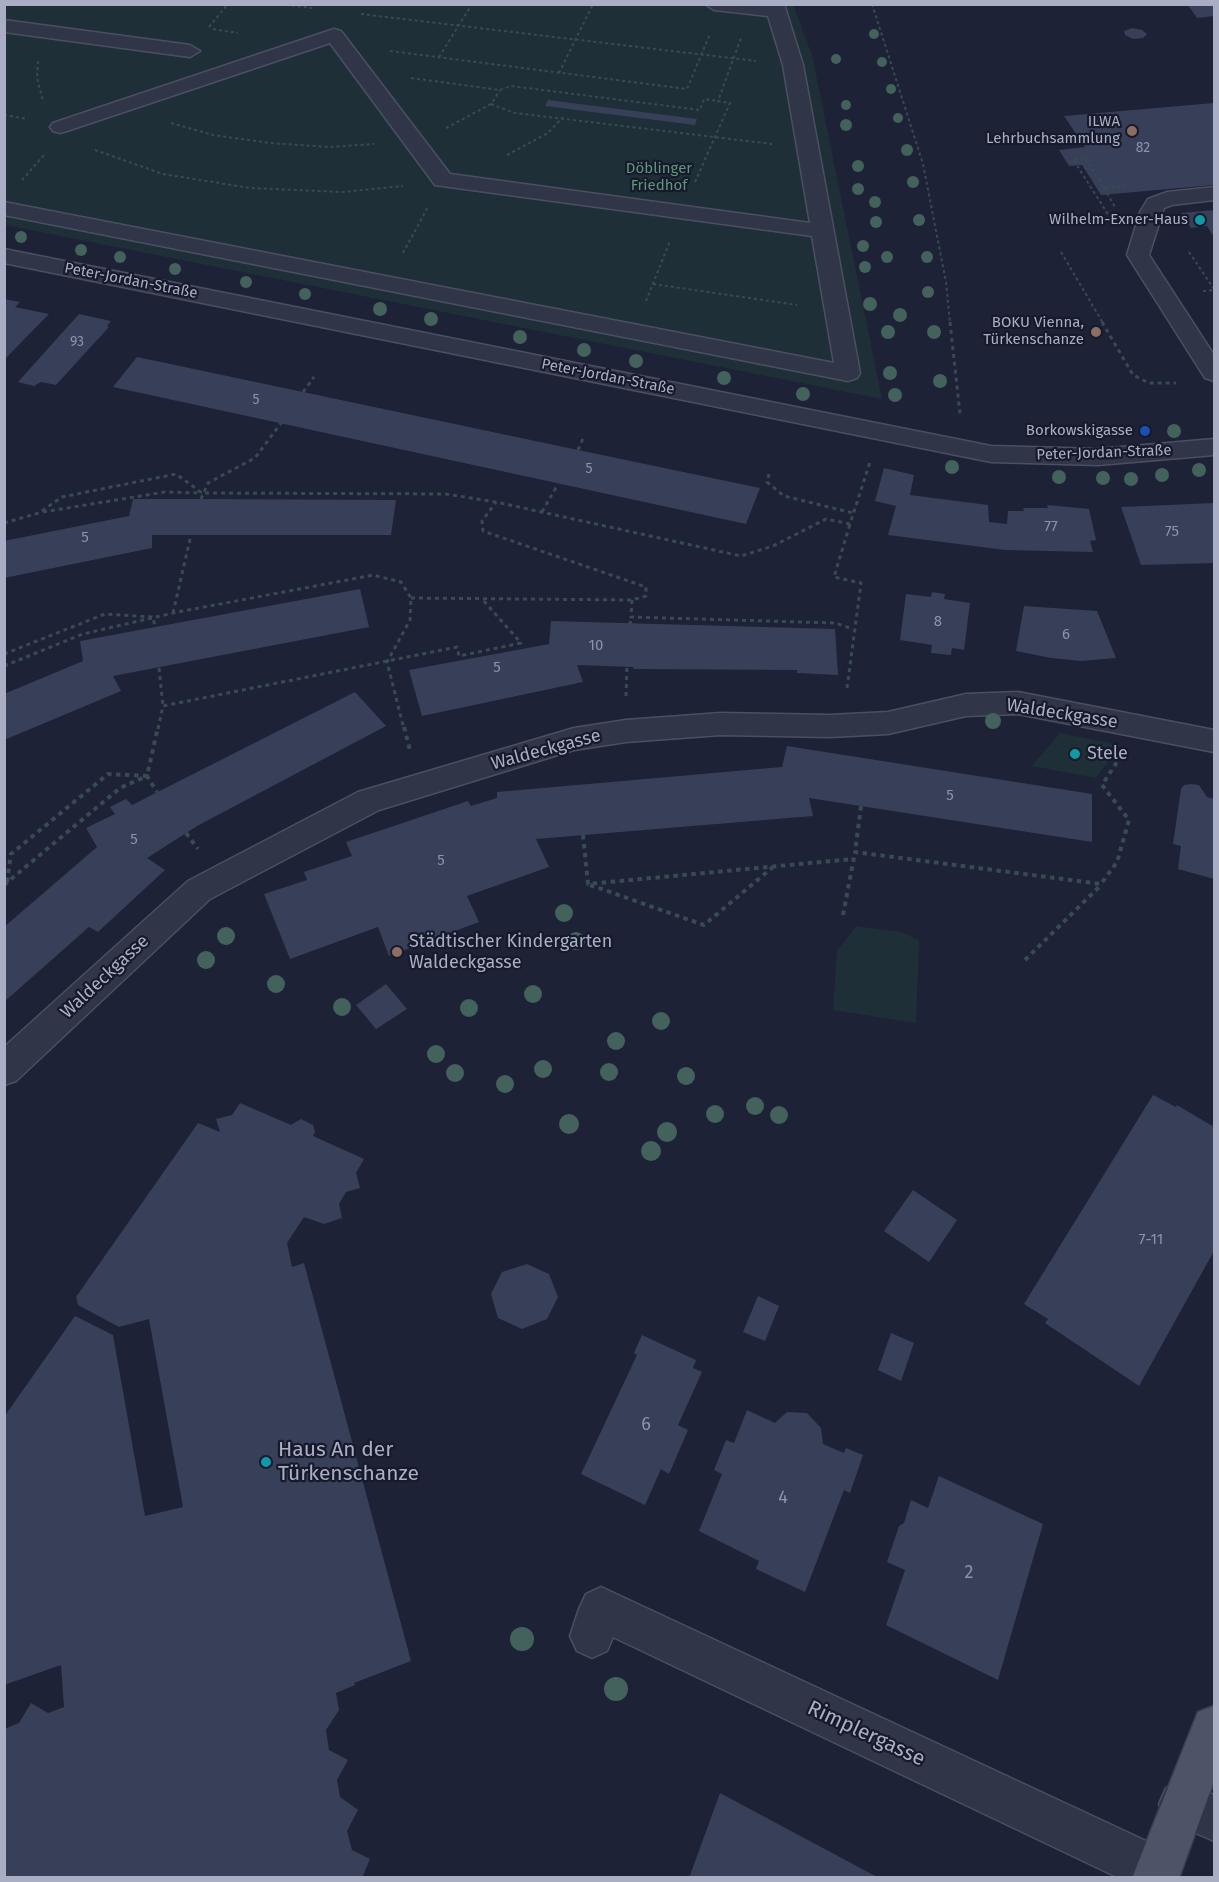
<!DOCTYPE html>
<meta charset="utf-8">
<style>
body{margin:0}
#map{position:relative;width:1219px;height:1882px;overflow:hidden;background:#1d2237;font-family:"Fira Sans",sans-serif}
canvas{display:block}
.frame{position:absolute;inset:0;border:6px solid #aaaec5;pointer-events:none}
</style>
<div id="map">
<canvas width="1219" height="1882"></canvas>
<div class="frame"></div>
</div>
<script>
const context = document.querySelector('canvas').getContext('2d');
context.lineJoin = 'round';
function paint(path, color) { context.fillStyle = color; context.fill(path, 'evenodd'); }
const toPath = rows => new Path2D(rows.map(r => 'M' + r).join(''));
function strokePath(path, color, width, dash) { context.strokeStyle = color; context.lineWidth = width; context.lineCap = dash ? 'butt' : 'round'; context.setLineDash(dash || []); context.stroke(path); }
function drawText(font, color, halo, rows, align = 'center') {
  context.font = font + ' "Fira Sans",sans-serif'; context.lineWidth = 4.5; context.setLineDash([]); context.textBaseline = 'middle'; context.strokeStyle = halo; context.fillStyle = color; for (const [text, x, y, turn = 0] of rows) {
    context.save(); context.translate(x, y); context.rotate((+turn || 0) * Math.PI / 180); context.textAlign = isNaN(turn) ? turn : align; if (halo) context.strokeText(text, 0, 0); context.fillText(text, 0, 0); context.restore();
  }
}
paint(toPath([
 [4,5,793,5,812,55,882,399,5,225],
 [1060,733,1120,745,1096,778,1032,766],
 [856,926,902,932,919,941,916,1023,833,1010,837,951]
]), '#1f2f38');
paint(toPath([
 [1187,4,1214,4,1214,16,1197,18],
 [1132,28,1142,30,1147,34,1143,38,1133,39,1125,35,1124,31],
 [548,100,697,119,695,125,545,106],
 [1214,103,1214,185,1101,195,1082,165,1069,166,1059,150,1085,147,1064,116],
 [1214,210,1214,237,1207,226,1191,228,1181,213],
 [4,299,20,302,15,307,49,314,4,360],
 [79,314,111,321,107,326,109,327,56,385,41,382,34,386,18,382],
 [137,357,578,450,760,488,746,524,113,387],
 [884,468,914,475,910,495,988,505,989,522,1007,524,1008,511,1024,511,1023,508,1048,508,1047,505,1089,509,1096,540,1090,541,1093,552,1005,550,888,535,896,506,875,501],
 [133,499,201,499,396,500,391,535,152,535,152,548,4,578,4,541,129,516],
 [1214,503,1214,563,1141,565,1121,507],
 [360,589,369,627,113,676,121,691,4,740,4,694,83,661,80,641],
 [932,592,945,594,944,599,970,603,964,650,952,648,951,655,931,653,932,645,900,640,906,594,931,597],
 [1024,606,1097,611,1116,658,1081,661,1051,658,1016,651],
 [551,621,835,629,838,675,797,673,797,670,634,669,633,667,577,665,583,682,422,716,409,670,549,644],
 [355,692,386,726,197,826,147,858,165,870,98,932,89,927,4,1002,4,927,97,847,86,828,115,814,110,807,126,799,132,805],
 [787,746,1092,794,1092,842,809,798,813,816,536,839,549,867,467,896,479,922,389,956,378,927,290,959,264,894,307,880,304,872,352,856,346,842,468,801,471,806,497,798,497,792,782,767],
 [1191,784,1199,785,1207,797,1214,799,1214,879,1178,869,1181,846,1173,844,1181,789,1184,785],
 [386,984,407,1009,376,1029,356,1005],
 [1153,1095,1176,1107,1177,1105,1214,1127,1214,1251,1139,1386,1045,1323,1048,1319,1024,1304],
 [240,1103,291,1125,301,1119,313,1125,315,1132,313,1136,364,1159,356,1173,360,1188,346,1192,339,1204,342,1218,324,1224,304,1217,287,1243,292,1267,304,1263,411,1661,354,1683,355,1685,336,1693,339,1710,326,1730,329,1750,348,1760,337,1780,340,1797,358,1810,347,1831,352,1850,370,1859,362,1878,4,1878,4,1729,19,1723,31,1703,48,1713,64,1707,61,1665,4,1685,4,1417,75,1316,113,1335,145,1516,183,1507,149,1319,119,1327,78,1305,76,1297,198,1123,220,1132,216,1119,232,1115],
 [913,1190,957,1220,929,1262,884,1231],
 [527,1264,549,1274,558,1297,547,1319,522,1329,498,1318,491,1294,502,1272],
 [758,1296,779,1306,765,1341,743,1332],
 [891,1333,914,1343,901,1381,878,1370],
 [642,1335,696,1360,693,1368,702,1372,678,1425,688,1430,669,1474,661,1469,645,1505,581,1474,637,1355,634,1353],
 [747,1410,775,1423,787,1412,807,1413,821,1428,823,1444,844,1453,846,1448,863,1455,850,1493,844,1490,805,1592,756,1569,759,1561,699,1531,722,1474,714,1470,726,1440,734,1443],
 [939,1476,1043,1524,998,1680,886,1625,905,1570,887,1562,899,1526,904,1523,911,1500,928,1508],
 [720,1793,879,1878,689,1878]
]), '#383f58');
const minor = toPath([
 [705,4,784,4,803,65,860,373,857,378,848,381,4,215,4,202,834,363,812,236,435,185,330,43,67,131,60,133,53,131,50,127,53,123,334,29,341,31,450,174,810,223,783,65,768,16,714,10,705,4],
 [4,20,190,45,200,51,190,57,4,32,4,20],
 [1214,187,1214,200,1172,205,1164,208,1149,255,1214,355,1214,381,1205,378,1127,255,1140,212,1148,199,1167,192,1214,187],
 [4,249,991,446,1098,449,1214,439,1214,455,1098,465,991,462,4,263,4,249],
 [1018,692,1214,730,1214,752,1018,714,966,716,888,734,830,737,721,735,626,742,574,750,379,810,210,899,16,1081,4,1085,4,1047,188,881,358,792,574,728,626,720,721,713,830,715,888,712,966,694,1018,692],
 [601,1587,1174,1854,1181,1871,1178,1878,1119,1878,613,1637,607,1651,592,1658,577,1651,570,1636,579,1609,586,1594,601,1587],
 [1182,1781,1214,1795,1214,1841,1166,1820,1159,1804,1166,1788,1182,1781]
]);
const major = toPath([
 [1214,1706,1214,1781,1179,1878,1132,1878,1198,1712,1214,1706]
]);
strokePath(minor, '#4b4f63', 3);
strokePath(major, '#3a3e51', 3);
strokePath(toPath([
 [280,4,312,8],
 [872,4,923,164,946,282,950,323],
 [361,14,756,61],
 [209,27,228,4],
 [213,29,238,33],
 [390,51,687,89,710,34],
 [439,57,472,4],
 [38,61,37,78,43,101],
 [559,73,593,4],
 [411,78,500,90,511,86,700,110,704,99,718,101],
 [491,104,515,113,772,144],
 [4,115,28,119],
 [1214,121,1214,130],
 [171,123,213,135,270,143,330,147,374,144],
 [446,128,491,104,500,90],
 [95,150,163,174,250,188,342,192,403,186],
 [507,155,548,133,563,117],
 [22,180,45,154],
 [695,182,730,103,718,101,741,38],
 [1104,188,1115,207],
 [1111,219,1073,159,1085,158,1104,188,1126,186],
 [1061,252,1103,323],
 [1189,252,1214,289],
 [403,253,428,207],
 [653,284,797,305],
 [1203,291,1214,290],
 [646,301,670,241]
]), '#394b52', 2, [3, 3]);
strokePath(toPath([
 [950,322,960,414],
 [1102,322,1133,375,1149,383,1176,383],
 [303,392,314,377],
 [578,450,584,436],
 [769,474,767,482,784,496,853,513],
 [201,499,208,483,255,458,281,423],
 [43,512,165,492,202,493],
 [542,512,558,484],
 [4,523,39,513,62,497,176,474,202,493,446,494,496,502,741,556,773,546,826,519,850,524,870,462],
 [411,598,632,600,646,596,646,587,483,531,482,521,496,502],
 [632,600,631,617,835,623,853,629],
 [173,613,191,535],
 [630,625,631,617],
 [4,654,105,614,153,617,155,627],
 [4,666,83,634,173,613,373,575,401,582,411,598,410,620,387,662,404,729],
 [159,668,163,706],
 [847,688,861,583,834,577,850,524],
 [626,696,627,666],
 [158,729,163,706,457,647,459,656,521,643,482,599]
]), '#394b52', 3, [4, 4]);
strokePath(toPath([
 [404,727,410,750],
 [861,806,855,852,1101,884,1117,862,1129,820,1102,785,1119,759],
 [186,833,198,849],
 [583,835,588,884,853,859],
 [7,882,11,854,108,774,147,776,158,727],
 [4,885,120,788,147,776,157,792],
 [590,885,704,925,773,867],
 [843,915,855,852],
 [1025,960,1101,885]
]), '#394b52', 4, [4.5, 4.5]);
paint(minor, '#303547');
paint(major, '#4e5368');
context.fillStyle = '#42625b';
for (const [x, y, r] of [
 [874,34,5],
 [836,59,5],
 [882,62,5],
 [891,89,5],
 [846,105,5],
 [898,118,5],
 [846,125,6],
 [907,150,6],
 [858,166,6],
 [913,182,6],
 [858,189,6],
 [875,202,6],
 [919,220,6],
 [876,222,6],
 [21,237,6],
 [863,246,6],
 [81,250,6],
 [120,257,6],
 [887,257,6],
 [927,257,6],
 [865,267,6],
 [175,269,6],
 [246,282,6],
 [928,292,6],
 [305,294,6],
 [870,304,7],
 [380,309,7],
 [900,315,7],
 [431,319,7],
 [888,332,7],
 [934,332,7],
 [520,337,7],
 [584,350,7],
 [636,361,7],
 [890,373,7],
 [724,378,7],
 [940,381,7],
 [803,394,7],
 [895,395,7],
 [1174,431,7],
 [952,467,7],
 [1199,470,7],
 [1162,475,7],
 [1059,477,7],
 [1103,478,7],
 [1131,479,7],
 [993,721,8],
 [564,913,9],
 [226,936,9],
 [576,941,9],
 [206,960,9],
 [276,984,9],
 [533,994,9],
 [342,1007,9],
 [469,1008,9],
 [661,1021,9],
 [616,1041,9],
 [436,1054,9],
 [543,1069,9],
 [609,1072,9],
 [455,1073,9],
 [686,1076,9],
 [505,1084,9],
 [755,1106,9],
 [715,1114,9],
 [779,1115,9],
 [569,1124,10],
 [667,1132,10],
 [651,1151,10],
 [522,1639,12],
 [616,1689,12]
]) { context.beginPath(); context.arc(x, y, r, 0, 2 * Math.PI); context.fill(); }
for (const [x, y, r, color] of [
 [1132,131,6,"#8d6e63"],
 [1200,220,6,"#0f9aa8"],
 [1096,332,6,"#8d6e63"],
 [1145,431,6,"#1a4fb4"],
 [1075,754,6,"#0f9aa8"],
 [397,952,6,"#8d6e63"],
 [266,1462,6,"#0f9aa8"]
]) { const dot = new Path2D(); dot.arc(x, y, r, 0, 2 * Math.PI); context.fillStyle = color; context.fill(dot); strokePath(dot, '#161a2b', 2); }
drawText('14px', '#8e92aa', null, [
 ["82",1143,148],
 ["93",77,342],
 ["5",256,400],
 ["5",589,469]
]);
drawText('15px', '#aaaec5', '#161a2b', [
 ["ILWA",1120,122],
 ["Lehrbuchsammlung",1120,139],
 ["Wilhelm-Exner-Haus",1188,220],
 ["BOKU Vienna,",1084,323],
 ["Türkenschanze",1084,340],
 ["Borkowskigasse",1133,431]
], 'right');
drawText('15px', '#609679', '#161a2b', [
 ["Döblinger",659,169],
 ["Friedhof",659,186]
]);
drawText('15px', '#aaaec5', '#161a2b', [
 ["Peter-Jordan-Straße",131,281,11],
 ["Peter-Jordan-Straße",608,377,11],
 ["Peter-Jordan-Straße",1104,453,-2]
]);
drawText('15px', '#8e92aa', null, [
 ["77",1051,527],
 ["75",1172,532],
 ["5",85,538],
 ["8",938,622],
 ["6",1066,635],
 ["10",596,646],
 ["5",497,668],
 ["5",950,796],
 ["5",134,840],
 ["5",441,861],
 ["7-11",1151,1240]
]);
drawText('18px', '#aaaec5', '#161a2b', [
 ["Waldeckgasse",1062,714,9],
 ["Waldeckgasse",546,750,-15],
 ["Waldeckgasse",105,977,-43]
]);
drawText('18px', '#aaaec5', '#161a2b', [
 ["Stele",1087,754],
 ["Städtischer Kindergarten",409,942],
 ["Waldeckgasse",409,963]
], 'left');
drawText('18px', '#8e92aa', null, [
 ["6",646,1425],
 ["4",783,1498],
 ["2",969,1573]
]);
drawText('21px', '#aaaec5', '#161a2b', [
 ["Haus An der",278,1450],
 ["Türkenschanze",278,1474]
], 'left');
drawText('21px', '#aaaec5', '#161a2b', [
 ["Rimplergasse",866,1734,25]
]);
</script>
